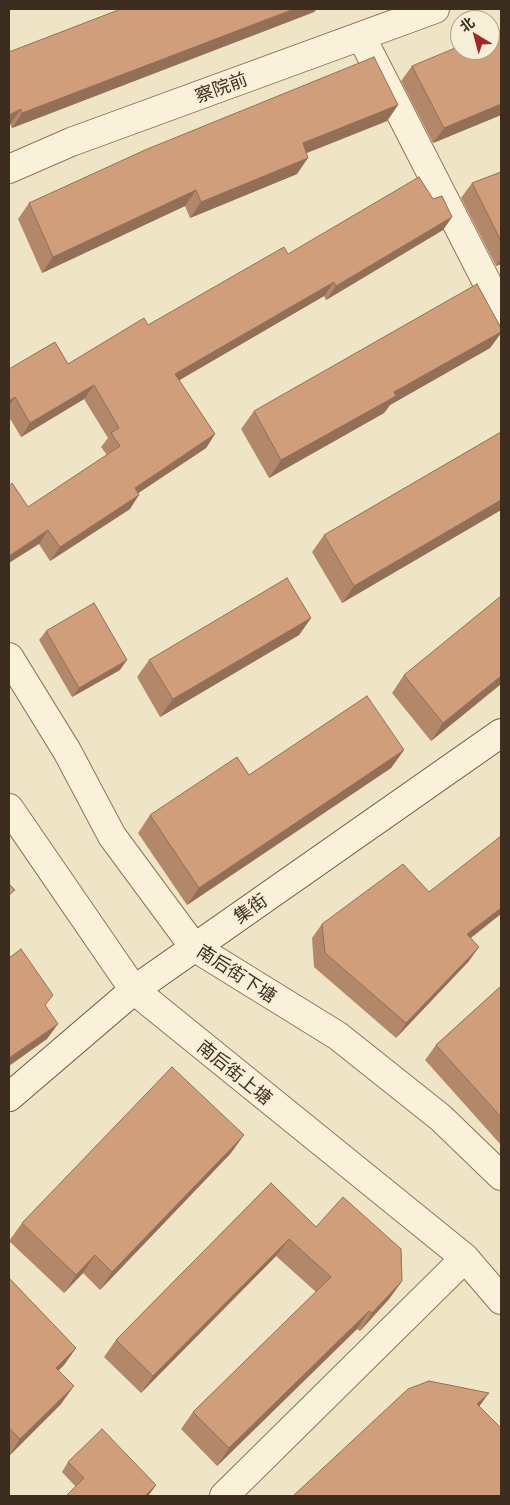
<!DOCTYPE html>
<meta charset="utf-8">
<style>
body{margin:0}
#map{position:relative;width:510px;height:1505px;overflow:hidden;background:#f0e4c7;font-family:Georgia,"Noto Sans SC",serif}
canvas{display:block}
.frame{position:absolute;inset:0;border:10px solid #3d2d1f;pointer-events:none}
.north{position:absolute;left:450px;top:10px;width:50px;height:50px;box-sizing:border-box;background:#f7eed7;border:1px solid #ada18d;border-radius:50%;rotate:323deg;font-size:14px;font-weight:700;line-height:20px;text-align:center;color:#3d2d1f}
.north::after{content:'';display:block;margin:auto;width:18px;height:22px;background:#9f2829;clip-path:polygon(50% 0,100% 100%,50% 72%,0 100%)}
</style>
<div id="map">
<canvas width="510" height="1505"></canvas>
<div class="frame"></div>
<div class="north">北</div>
</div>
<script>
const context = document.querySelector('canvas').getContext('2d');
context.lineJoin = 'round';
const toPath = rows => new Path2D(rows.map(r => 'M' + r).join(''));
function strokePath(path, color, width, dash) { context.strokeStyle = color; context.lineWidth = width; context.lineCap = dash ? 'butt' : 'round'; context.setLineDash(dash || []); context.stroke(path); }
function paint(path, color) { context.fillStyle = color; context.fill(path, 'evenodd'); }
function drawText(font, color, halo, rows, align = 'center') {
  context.font = font + ' Georgia,"Noto Sans SC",serif'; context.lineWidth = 5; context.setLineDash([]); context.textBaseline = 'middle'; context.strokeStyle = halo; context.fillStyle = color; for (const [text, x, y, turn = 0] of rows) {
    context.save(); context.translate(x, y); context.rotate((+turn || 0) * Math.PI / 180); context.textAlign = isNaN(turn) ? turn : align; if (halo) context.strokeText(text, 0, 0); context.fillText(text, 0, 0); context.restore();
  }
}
const street = toPath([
 [361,36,501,310],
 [9,169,71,142,435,9],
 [9,657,67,751,112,836,194,947,338,1036,441,1118,501,1176],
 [9,808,134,990,465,1258,501,1300],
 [224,1496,465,1258]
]);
const secondary = toPath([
 [9,1097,134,990,501,733]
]);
strokePath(street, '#8d755b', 30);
strokePath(secondary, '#6f563e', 30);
strokePath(street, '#faf1db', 28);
strokePath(secondary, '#faf1db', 28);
paint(toPath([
 [314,12,12,128,10,124,9,125,9,52],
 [412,66,501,115,433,143,401,81],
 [398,105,387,121,307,153,297,174,190,218,185,206,42,273,18,219,29,203],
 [501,172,501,264,496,266,461,198,472,183],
 [433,199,452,217,443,230,326,300,324,296,179,380,215,434,206,448,138,493,130,509,50,561,39,544,28,507,107,455,101,447,108,438,84,399,21,437,9,417,9,369,68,364,148,325,288,254],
 [501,328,501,333,490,348,390,405,384,413,269,478,241,429,254,411],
 [501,432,501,510,342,603,312,552,324,535],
 [311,618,299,635,160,717,137,677,149,660],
 [46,631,120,670,72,697,39,640],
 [404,675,501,684,431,741,392,693],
 [404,750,391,768,187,905,138,833,150,815,249,775],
 [322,924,471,938,469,961,396,1038,314,967,312,938],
 [501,986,501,1145,425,1060,436,1045],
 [231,1153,100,1290,83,1273,64,1293,9,1241,22,1223],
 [271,1183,316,1227,402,1281,389,1299,360,1331,357,1329,217,1466,181,1429,193,1412,316,1292,276,1256,141,1393,104,1357,116,1340],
 [9,1278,76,1348,64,1365,58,1371,61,1404,9,1456],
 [68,1462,156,1485,148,1496,66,1496,76,1487,62,1472]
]), '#b3886a');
paint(toPath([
 [294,9,317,9,314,12,12,128,22,113],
 [501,104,501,115,433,143,444,128],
 [398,105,387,121,291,159,303,143],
 [21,109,10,124,9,125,9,115],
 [308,158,297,174,190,218,201,202],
 [196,190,185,206,42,273,53,257],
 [452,217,443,230,326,300,336,286],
 [501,259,501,264,496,266],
 [334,282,324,296,166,388,175,374],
 [501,332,501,333,490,348,390,405,384,413,269,478,281,460,394,392],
 [94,385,84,399,21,437,30,423],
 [15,397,9,406,9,401],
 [215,434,206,448,125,502,135,488],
 [139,495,130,509,50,561,60,547],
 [501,500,501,510,342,603,354,586],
 [48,530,39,544,9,563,9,556],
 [311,618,299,635,160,717,173,699],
 [127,660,120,670,72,697,79,688],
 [501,676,501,684,431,741,443,723],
 [404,750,391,768,187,905,199,888],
 [501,908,501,914,457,949,467,934],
 [479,947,469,961,396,1038,406,1023],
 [58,1024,47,1039,9,1066,9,1058],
 [244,1135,231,1153,100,1290,112,1272],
 [289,1239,276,1256,141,1393,153,1376],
 [95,1255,83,1273,64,1293,76,1275],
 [402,1281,389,1299,360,1331,372,1313],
 [369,1311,357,1329,217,1466,229,1448],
 [76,1348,64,1365,43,1385,56,1368],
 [74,1386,61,1404,9,1456,20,1439],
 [489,1393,476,1411,477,1404],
 [156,1485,148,1496,145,1496]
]), '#926f56');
const building = toPath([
 [121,9,294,9,22,113,21,109,9,115,9,52,121,9],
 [501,30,501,104,444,128,412,66,460,46,460,50,490,50,490,34,501,30],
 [374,57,398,105,303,143,308,158,201,202,196,190,53,257,29,203,145,150,374,57],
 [501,172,501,241,472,183,501,172],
 [419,177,433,199,442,196,452,217,336,286,334,282,175,374,215,434,135,488,139,495,60,547,48,530,9,556,9,486,12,483,28,507,120,446,111,433,119,428,94,385,30,423,15,397,9,401,9,369,55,342,68,364,144,318,148,325,284,247,288,254,419,177],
 [477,284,501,328,501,332,394,392,396,396,281,460,254,411,477,284],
 [501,432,501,500,354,586,324,535,501,432],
 [287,578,311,618,173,699,149,660,287,578],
 [501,596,501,676,443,723,404,675,501,596],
 [94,603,127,660,79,688,46,631,94,603],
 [367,696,404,750,199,888,150,815,237,757,249,775,367,696],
 [501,836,501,908,467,934,479,947,406,1023,325,953,322,924,403,864,429,892,501,836],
 [9,884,15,890,9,895,9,884],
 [21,949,53,995,45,1005,58,1024,9,1058,9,958,21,949],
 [501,986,501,1117,436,1045,501,986],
 [172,1067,244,1135,112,1272,95,1255,76,1275,22,1223,172,1067],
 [271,1183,316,1227,343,1197,401,1249,402,1281,372,1313,369,1311,229,1448,193,1412,331,1277,289,1239,153,1376,116,1340,271,1183],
 [9,1278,76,1348,56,1368,74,1386,20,1439,9,1428,9,1278],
 [429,1381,489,1393,477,1404,501,1428,501,1496,293,1496,408,1389,429,1381],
 [102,1429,156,1485,145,1496,66,1496,84,1478,68,1462,102,1429]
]);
paint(building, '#d09e7b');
strokePath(building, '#926f56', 1);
drawText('18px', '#3d2d1f', '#f7eed7', [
 ["察院前",221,87,-20],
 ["集街",250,908,-35],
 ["南后街下塘",237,973,33],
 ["南后街上塘",235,1072,39]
]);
</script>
